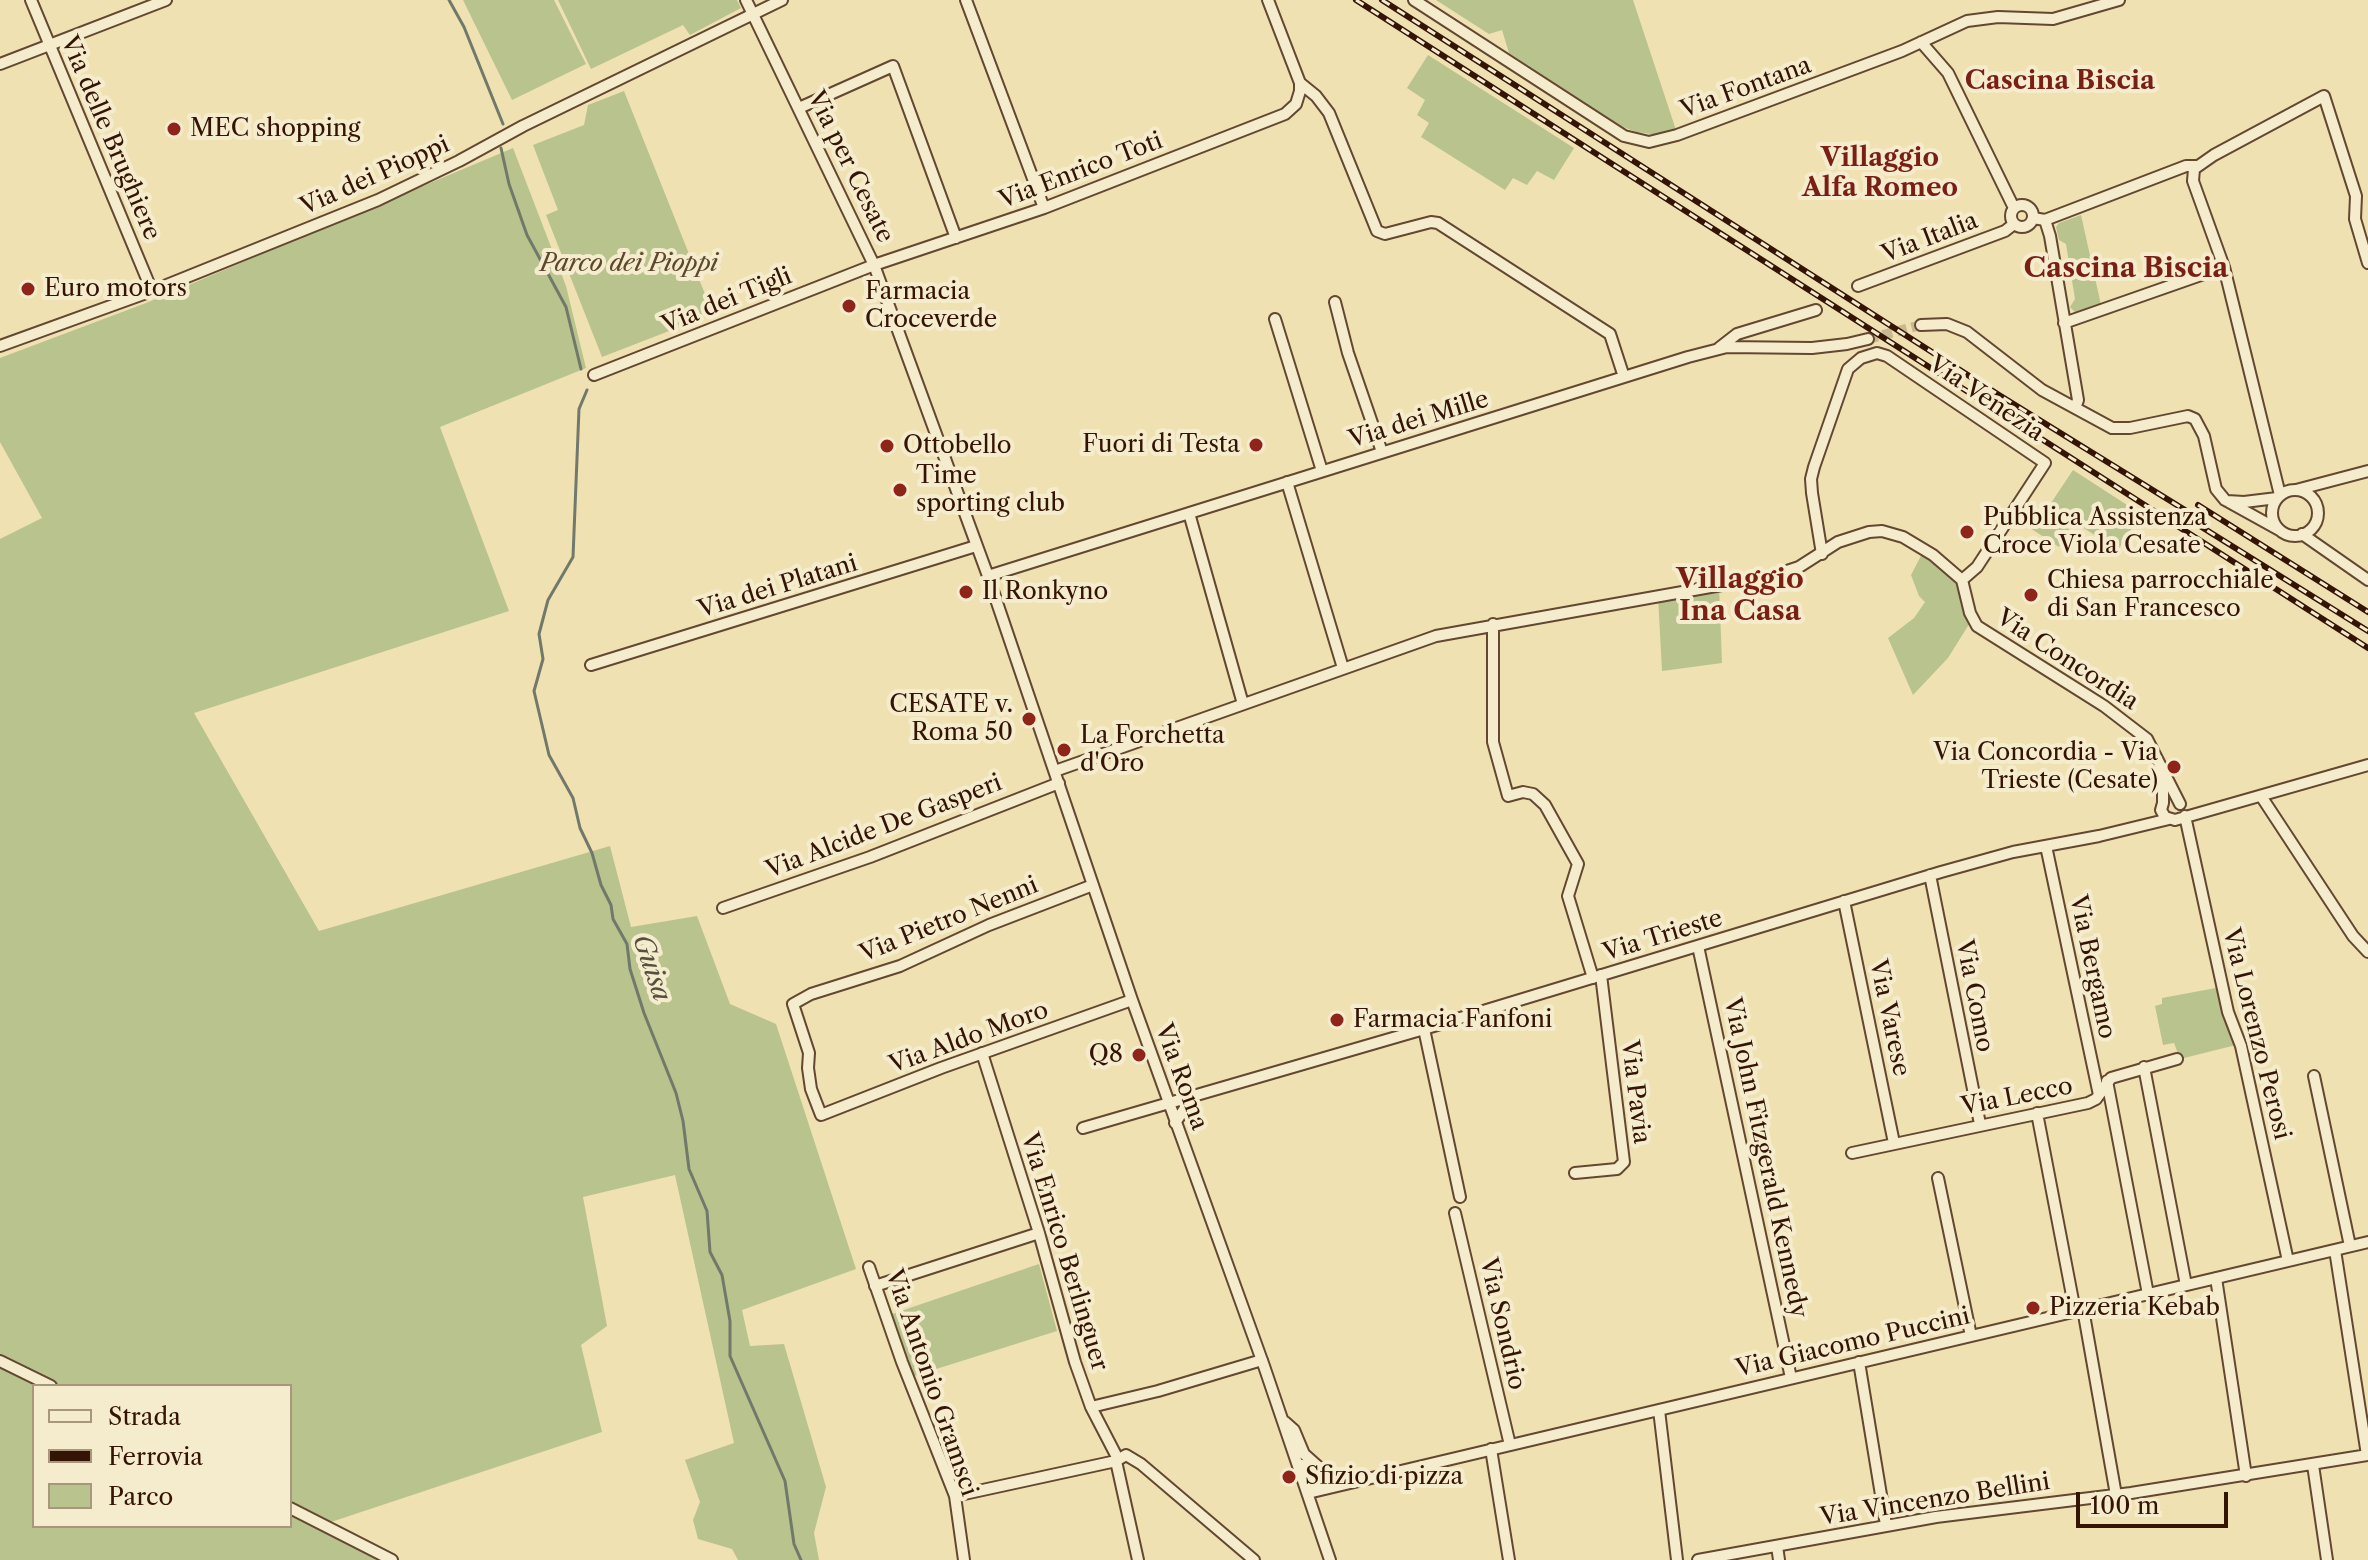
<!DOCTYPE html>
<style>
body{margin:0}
#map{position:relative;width:2368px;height:1560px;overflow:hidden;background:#f0e1b3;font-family:"Libre Caslon Text",serif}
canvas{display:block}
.legend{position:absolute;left:32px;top:1384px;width:260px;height:144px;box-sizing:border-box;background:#f5ecce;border:2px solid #a8967d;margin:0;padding:10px 14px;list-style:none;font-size:24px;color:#341404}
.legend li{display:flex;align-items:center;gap:16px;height:40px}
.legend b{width:40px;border:2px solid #a8967d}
.scale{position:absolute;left:2076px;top:1492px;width:152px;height:36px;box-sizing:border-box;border:4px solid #341404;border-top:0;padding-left:10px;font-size:24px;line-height:28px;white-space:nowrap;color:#341404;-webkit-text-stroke:6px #f5ecce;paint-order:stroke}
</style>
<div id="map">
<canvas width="2368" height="1560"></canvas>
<ul class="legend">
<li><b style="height:10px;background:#f5ecce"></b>Strada</li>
<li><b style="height:10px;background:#341404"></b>Ferrovia</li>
<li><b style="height:22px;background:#b8c38d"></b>Parco</li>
</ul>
<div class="scale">100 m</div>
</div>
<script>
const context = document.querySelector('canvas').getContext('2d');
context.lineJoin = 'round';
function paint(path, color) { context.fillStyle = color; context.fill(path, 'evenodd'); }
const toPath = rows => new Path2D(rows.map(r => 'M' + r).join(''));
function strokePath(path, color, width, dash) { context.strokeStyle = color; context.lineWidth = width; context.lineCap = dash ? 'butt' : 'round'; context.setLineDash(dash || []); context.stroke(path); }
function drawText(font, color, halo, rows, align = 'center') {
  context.font = font + ' "Libre Caslon Text",serif'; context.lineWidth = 8; context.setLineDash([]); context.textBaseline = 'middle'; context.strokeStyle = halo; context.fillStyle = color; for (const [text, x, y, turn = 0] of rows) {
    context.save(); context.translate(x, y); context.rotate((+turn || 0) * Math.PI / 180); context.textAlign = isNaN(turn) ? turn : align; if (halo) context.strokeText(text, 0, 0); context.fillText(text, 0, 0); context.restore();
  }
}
paint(toPath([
 [463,0,554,0,586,64,512,100],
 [558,0,737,0,741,8,690,35,683,25,591,69],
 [1436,0,1633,0,1676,130,1666,134,1651,134,1636,132,1621,126,1509,53,1502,30,1489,34],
 [1428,55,1574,148,1554,180,1537,171,1527,185,1513,178,1505,190,1421,137,1429,123,1417,115,1425,100,1407,88],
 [624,91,713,314,602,357,546,215,558,210,533,145,584,125,588,105],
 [513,148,566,286,586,368,440,427,509,611,194,713,319,931,610,846,631,927,697,916,730,1004,776,1024,856,1269,742,1310,750,1346,784,1344,826,1487,814,1533,819,1560,738,1560,732,1549,698,1539,693,1520,700,1502,685,1460,734,1443,675,1175,583,1197,607,1326,581,1345,602,1432,316,1527,379,1560,0,1560,0,539,42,518,0,442,0,358,146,303],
 [34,1386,290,1386,290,1526,34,1526],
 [2081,215,2101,305,2076,313,2070,307,2075,299,2066,244,2059,240,2056,227,2059,223],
 [2073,470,2141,514,2118,550,2049,506],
 [2038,509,2070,530,2059,547,2027,526],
 [1923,552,1956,577,1971,621,1948,658,1913,695,1888,638,1914,618,1925,602,1919,596,1911,575],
 [1719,585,1722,663,1662,671,1658,596],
 [2216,988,2223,1015,2236,1045,2180,1059,2174,1043,2163,1045,2155,1006,2162,1004,2162,998],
 [1039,1264,1057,1331,914,1376,892,1314]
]), '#b8c38d');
strokePath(toPath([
 [449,0,464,27,503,124],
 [501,148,509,184,527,235,566,307,581,369],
 [587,390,579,409,573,557,548,600,539,634,543,659,534,691,549,755,573,798,580,828,592,853,601,885,611,905,613,919,627,944,630,969,644,1013,676,1093,683,1121,689,1169,707,1211,710,1252,722,1275,730,1321,730,1356,785,1481,794,1544,801,1560]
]), '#71796b', 3);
strokePath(toPath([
 [1868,339,1921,325]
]), '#cab890', 10, [10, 5]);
const minor = toPath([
 [31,0,152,291],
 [746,0,874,265,988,576,1132,1000,1264,1366,1330,1560],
 [966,0,1044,208],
 [1414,0,1624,136,1649,142,1677,135,1902,51,1967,21,1998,17,2053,19,2119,0],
 [1921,42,1948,73,2014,208],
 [0,64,166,0],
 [1300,83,1316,96,1329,113,1377,231,1385,234,1431,222,1438,223,1610,334,1624,377],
 [799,108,893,66,956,238],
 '2011 216a11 11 0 1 1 22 0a11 11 0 1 1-22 0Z',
 [2033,218,2045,220,2050,236,2078,400,2075,408],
 [2045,220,2186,166,2196,166],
 [1858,286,2005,231,2014,224],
 [1335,302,1348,353,1382,452],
 [1275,319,1322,471],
 [2064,323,2224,267],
 [1921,325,1947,324,1967,332,2042,390,2112,428,2130,428,2188,416,2195,419,2204,436,2216,489,2225,500,2281,531],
 [0,346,152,291,378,200,459,161,523,126,782,0],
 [1719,348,1737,334,1816,310],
 [594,375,874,265,1044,208,1285,114,1296,104,1300,91,1300,83,1268,0],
 [1287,482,1343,668],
 [2296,490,2368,471],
 '2272 513a23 23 0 1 1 46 0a23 23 0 1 1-46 0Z',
 [2280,495,2224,267,2193,181,2194,169,2214,155,2324,96,2356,196,2355,219,2368,263],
 [2227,501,2244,502,2277,498],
 [1189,513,1243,704],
 [2302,534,2368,580],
 [1822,554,1812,493,1811,479,1814,467,1848,369,1861,358,1877,353,1887,356,2045,463,1977,567,1962,580],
 [988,576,1688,357,1727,347,1812,348,1847,344,1868,339],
 [1962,580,1970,613,1977,626,2104,706,2147,739,2180,804],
 [1493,624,1493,742,1508,796,1523,792,1533,794,1545,805,1578,864,1568,896,1593,978],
 [591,665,976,546],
 [1055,771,1436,636,1772,576,1799,567,1838,542,1869,532,1882,531,1903,537,1933,555,1962,580],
 [2163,773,2163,803,2161,810,2165,817,2175,820,2368,765],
 [2261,796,2353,936,2368,952],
 [2185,816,2228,1012,2241,1046,2288,1261],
 [2046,846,2099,1095],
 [1930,875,1980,1124],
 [1093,885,989,925,900,966,811,994,793,1004,809,1053,808,1068,811,1089,821,1115,941,1068,1132,1000],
 [1844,901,1894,1143],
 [723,908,870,857,1059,783],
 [1698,946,1791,1378],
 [1424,1029,1460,1197],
 [982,1053,1039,1233,1075,1362,1091,1407,1118,1459],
 [2144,1067,2186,1285],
 [2314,1076,2350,1246],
 [2107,1081,2148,1294],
 [2037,1113,2075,1311],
 [1175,1123,1193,1096],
 [1083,1128,1424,1029,1941,872,2013,852,2099,836,2169,819],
 [1852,1153,2088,1103,2096,1099,2111,1078,2177,1059],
 [1575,1173,1617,1169,1624,1162,1601,975],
 [1938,1178,1971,1336],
 [1455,1213,1510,1445],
 [2335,1250,2367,1455],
 [869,1267,902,1362,955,1496,964,1560],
 [2216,1278,2246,1476],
 [875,1286,1039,1233],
 [2083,1309,2116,1495],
 [0,1361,51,1386],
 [1859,1362,1886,1525],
 [1091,1407,1158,1391,1262,1360],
 [1659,1410,1677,1560],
 [1285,1422,1294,1430,1304,1454,1322,1470],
 [1491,1449,1509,1560],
 [1116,1461,1138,1560],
 [1298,1464,1322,1470,1346,1483],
 [2313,1465,2327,1560],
 [1308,1493,2368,1242],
 [955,1496,1116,1461,1126,1455,1141,1464,1254,1560],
 [290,1508,392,1560],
 [1777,1546,1779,1560],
 [1698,1560,1936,1517,2131,1493,2368,1455]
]);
strokePath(minor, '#634730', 14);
strokePath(minor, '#f5ecce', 10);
const rail = toPath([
 [1356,0,2368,648],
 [1382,0,1999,395,2206,523],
 [2198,505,2368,612],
 [2192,521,2368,631]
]);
strokePath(rail, '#341404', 6);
strokePath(rail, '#f5ecce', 3, [9]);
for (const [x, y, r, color] of [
 [174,129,8,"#8f2418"],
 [28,289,8,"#8f2418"],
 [849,306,8,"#8f2418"],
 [1256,445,8,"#8f2418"],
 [887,446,8,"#8f2418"],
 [900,490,8,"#8f2418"],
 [1967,532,8,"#8f2418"],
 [966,592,8,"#8f2418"],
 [2031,595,8,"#8f2418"],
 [1029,719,8,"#8f2418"],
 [1064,750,8,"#8f2418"],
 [2174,767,8,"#8f2418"],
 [1337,1020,8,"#8f2418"],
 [1139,1055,8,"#8f2418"],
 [2033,1308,8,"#8f2418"],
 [1289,1477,8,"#8f2418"]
]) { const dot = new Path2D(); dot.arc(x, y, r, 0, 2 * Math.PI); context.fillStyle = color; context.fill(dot); strokePath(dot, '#f5ecce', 3); }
drawText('24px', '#341404', '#f5ecce', [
 ["Via Fontana",1746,88,-20],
 ["Via delle Brughiere",110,138,67],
 ["Via per Cesate",850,167,64],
 ["Via Enrico Toti",1081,171,-21],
 ["Via dei Pioppi",375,176,-24],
 ["Via Italia",1930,238,-21],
 ["Via dei Tigli",727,301,-22],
 ["Via Venezia",1986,399,34],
 ["Via dei Mille",1419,420,-17],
 ["Via dei Platani",778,587,-17],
 ["Via Concordia",2067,660,33],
 ["Via Alcide De Gasperi",884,827,-21],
 ["Via Pietro Nenni",949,920,-22],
 ["Via Trieste",1663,936,-17],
 ["Via Bergamo",2092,967,78],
 ["Via Como",1974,996,79],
 ["Via Varese",1889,1018,78],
 ["Via Lorenzo Perosi",2256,1034,76],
 ["Via Aldo Moro",969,1038,-20],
 ["Via Roma",1181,1077,70],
 ["Via Pavia",1635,1092,83],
 ["Via Lecco",2017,1097,-11],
 ["Via John Fitzgerald Kennedy",1765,1158,78],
 ["Via Enrico Berlinguer",1064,1252,73],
 ["Via Sondrio",1502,1324,77],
 ["Via Giacomo Puccini",1853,1343,-13],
 ["Via Antonio Gramsci",931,1383,71],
 ["Via Vincenzo Bellini",1935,1500,-9]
]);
drawText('24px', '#341404', '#f5ecce', [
 ["MEC shopping",190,129],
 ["Euro motors",44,289],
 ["Farmacia",865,292],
 ["Croceverde",865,320],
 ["Fuori di Testa",1240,445,"right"],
 ["Ottobello",903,446],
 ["Time",916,476],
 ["sporting club",916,504],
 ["Pubblica Assistenza",1983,518],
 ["Croce Viola Cesate",1983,546],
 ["Chiesa parrocchiale",2047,581],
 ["di San Francesco",2047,609],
 ["Il Ronkyno",982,592],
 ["CESATE v.",1013,705,"right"],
 ["Roma 50",1013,733,"right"],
 ["La Forchetta",1080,736],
 ["d'Oro",1080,764],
 ["Via Concordia - Via",2158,753,"right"],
 ["Trieste (Cesate)",2158,781,"right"],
 ["Farmacia Fanfoni",1353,1020],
 ["Q8",1123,1055,"right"],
 ["Pizzeria Kebab",2049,1308],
 ["Sfizio di pizza",1305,1477]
], 'left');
drawText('italic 24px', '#5c492d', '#f5ecce', [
 ["Parco dei Pioppi",629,264]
]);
drawText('bold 26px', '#7a1f14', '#f5ecce', [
 ["Cascina Biscia",2060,81],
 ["Villaggio",1880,158],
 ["Alfa Romeo",1880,188]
]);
drawText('italic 26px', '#584f40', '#f5ecce', [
 ["Guisa",651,968,71]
]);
drawText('bold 28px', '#7a1f14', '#f5ecce', [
 ["Cascina Biscia",2126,269],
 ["Villaggio",1740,580],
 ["Ina Casa",1740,612]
]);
</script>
